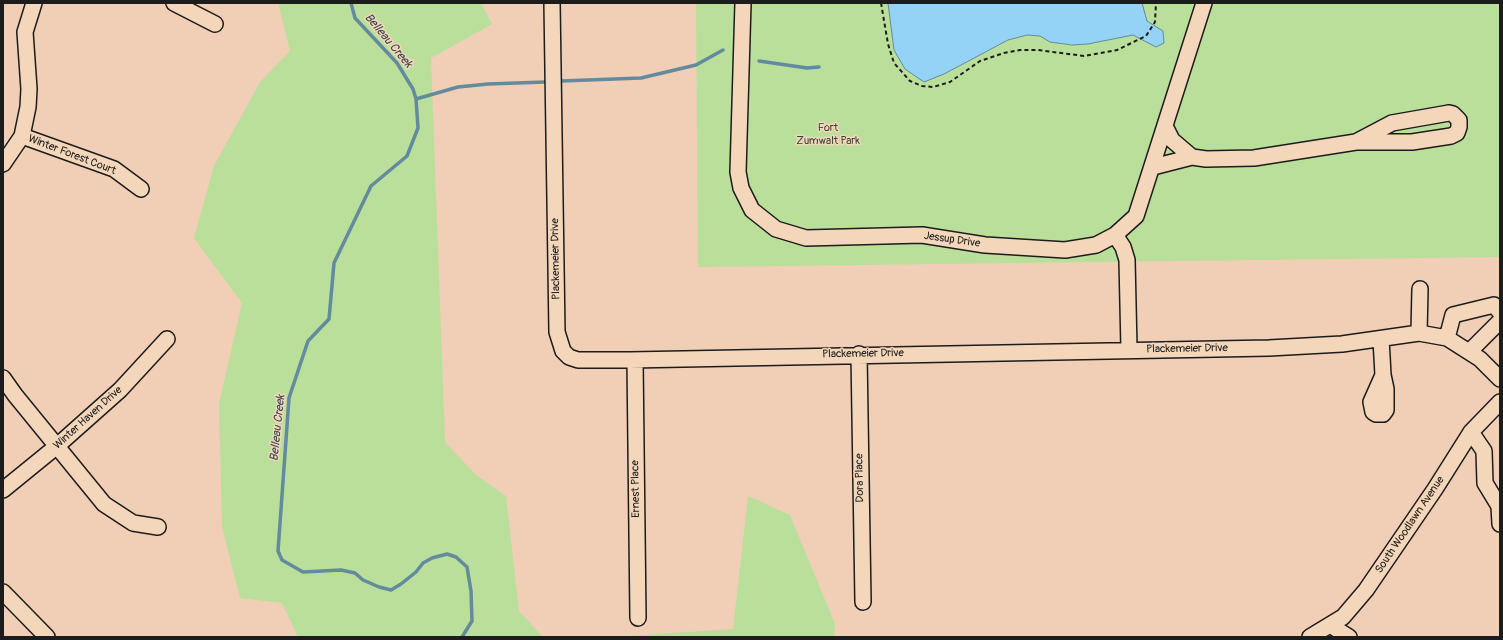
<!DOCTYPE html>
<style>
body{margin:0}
#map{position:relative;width:1503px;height:640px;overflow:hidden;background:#f1ceb6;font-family:Pangolin,sans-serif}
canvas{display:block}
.frame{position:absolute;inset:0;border:4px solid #1c1c1c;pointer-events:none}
</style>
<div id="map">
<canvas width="1503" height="640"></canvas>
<div class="frame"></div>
</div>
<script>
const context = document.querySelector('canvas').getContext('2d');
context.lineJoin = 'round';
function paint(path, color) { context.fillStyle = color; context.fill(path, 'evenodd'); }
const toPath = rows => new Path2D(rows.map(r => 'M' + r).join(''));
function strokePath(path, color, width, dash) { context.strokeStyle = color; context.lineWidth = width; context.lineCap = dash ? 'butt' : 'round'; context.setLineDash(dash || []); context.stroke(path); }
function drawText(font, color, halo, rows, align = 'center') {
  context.font = font + ' Pangolin,sans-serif'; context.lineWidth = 3; context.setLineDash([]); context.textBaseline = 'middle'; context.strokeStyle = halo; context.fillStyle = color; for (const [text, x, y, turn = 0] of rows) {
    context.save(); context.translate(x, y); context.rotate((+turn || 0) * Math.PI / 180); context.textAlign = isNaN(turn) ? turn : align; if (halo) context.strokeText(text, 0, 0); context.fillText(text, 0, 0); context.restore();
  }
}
paint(toPath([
 [278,3,481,3,492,24,431,58,445,442,476,475,506,496,519,611,543,637,298,637,282,603,240,598,222,527,219,404,242,303,194,238,214,166,260,82,290,51],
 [696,3,1500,3,1500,257,698,267],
 [748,496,790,515,835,624,834,637,614,637,733,629]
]), '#b9df9a');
const water = toPath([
 [888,3,1142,3,1147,21,1163,31,1164,43,1156,47,1133,35,1088,44,1072,45,1050,42,1040,36,1027,35,1008,40,944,74,924,82,905,69,894,50,888,3]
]);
paint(water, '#94d3f5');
strokePath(water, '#648a9e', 1);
strokePath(toPath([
 [351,3,355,18,397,63,413,89,416,99,418,128,407,156,371,186,334,263,329,319,308,341,289,398,278,551,282,560,303,572,341,570,355,573,363,580,379,587,391,590,401,584,416,572,423,563,432,558,447,554,456,557,467,567,471,591,472,621,462,637],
 [759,61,807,68,819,67],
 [561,81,641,78,696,65,723,50],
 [416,99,458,87,488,84,545,82]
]), '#648a9e', 3.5);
const minor = toPath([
 [174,3,215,24],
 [552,3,557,332,563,351,569,357,578,360,630,360,1269,348,1342,344,1419,333,1447,338,1480,359,1500,379],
 [743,3,738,172,741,188,752,210,776,229,806,238,922,235,985,245,1065,250,1096,245,1115,235,1136,216,1204,3],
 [1449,113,1453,114,1459,120,1459,127,1457,133,1451,136,1412,142,1356,142,1392,123,1449,113],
 [1165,126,1172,140,1192,157],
 [22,136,114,169,141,189],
 [3,164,22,136,28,107,29,89,25,32,34,3],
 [1153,167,1192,157,1206,159,1254,158,1356,142],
 [1115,235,1123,247,1127,260,1129,349],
 [1419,333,1420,289],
 [1447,338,1453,315,1494,305,1500,312],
 [1381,339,1383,375,1371,402,1373,412,1376,414,1383,414,1386,410,1386,389,1383,375],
 [1470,351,1500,321],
 [859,354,863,602],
 [635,360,638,618],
 [3,378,15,395,104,504,133,523,158,527],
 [1471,432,1484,451,1485,483,1499,506,1500,524],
 [3,490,57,446,120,390,167,339],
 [3,592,47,637],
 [1330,625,1349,637],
 [1310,637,1343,617,1366,590,1435,489,1471,432,1500,402]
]);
strokePath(minor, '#1c1c1c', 18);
strokePath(toPath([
 [881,3,888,44,894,63,910,81,922,86,933,87,950,82,980,61,1004,53,1020,50,1038,50,1084,56,1117,50,1146,36,1155,22,1156,3]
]), '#1c1c1c', 2, [4, 3]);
strokePath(minor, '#f4d7ba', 15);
drawText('11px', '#3b4335', '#f4d7ba', [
 ["Fort",828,128],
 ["Zumwalt Park",828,141]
]);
drawText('11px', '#1c1c1c', '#f4d7ba', [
 ["Winter Forest Court",72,155,21],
 ["Jessup Drive",952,240,8],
 ["Plackemeier Drive",556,259,-91],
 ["Plackemeier Drive",1187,349,-1],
 ["Plackemeier Drive",863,354,-1],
 ["Winter Haven Drive",88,418,-42],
 ["Dora Place",860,478,-91],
 ["Ernest Place",636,489,-91],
 ["South Woodlawn Avenue",1410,525,-56]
]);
drawText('italic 12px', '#3a4a52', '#f4d7ba', [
 ["Belleau Creek",388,41,50],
 ["Belleau Creek",278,428,-84]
]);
</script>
